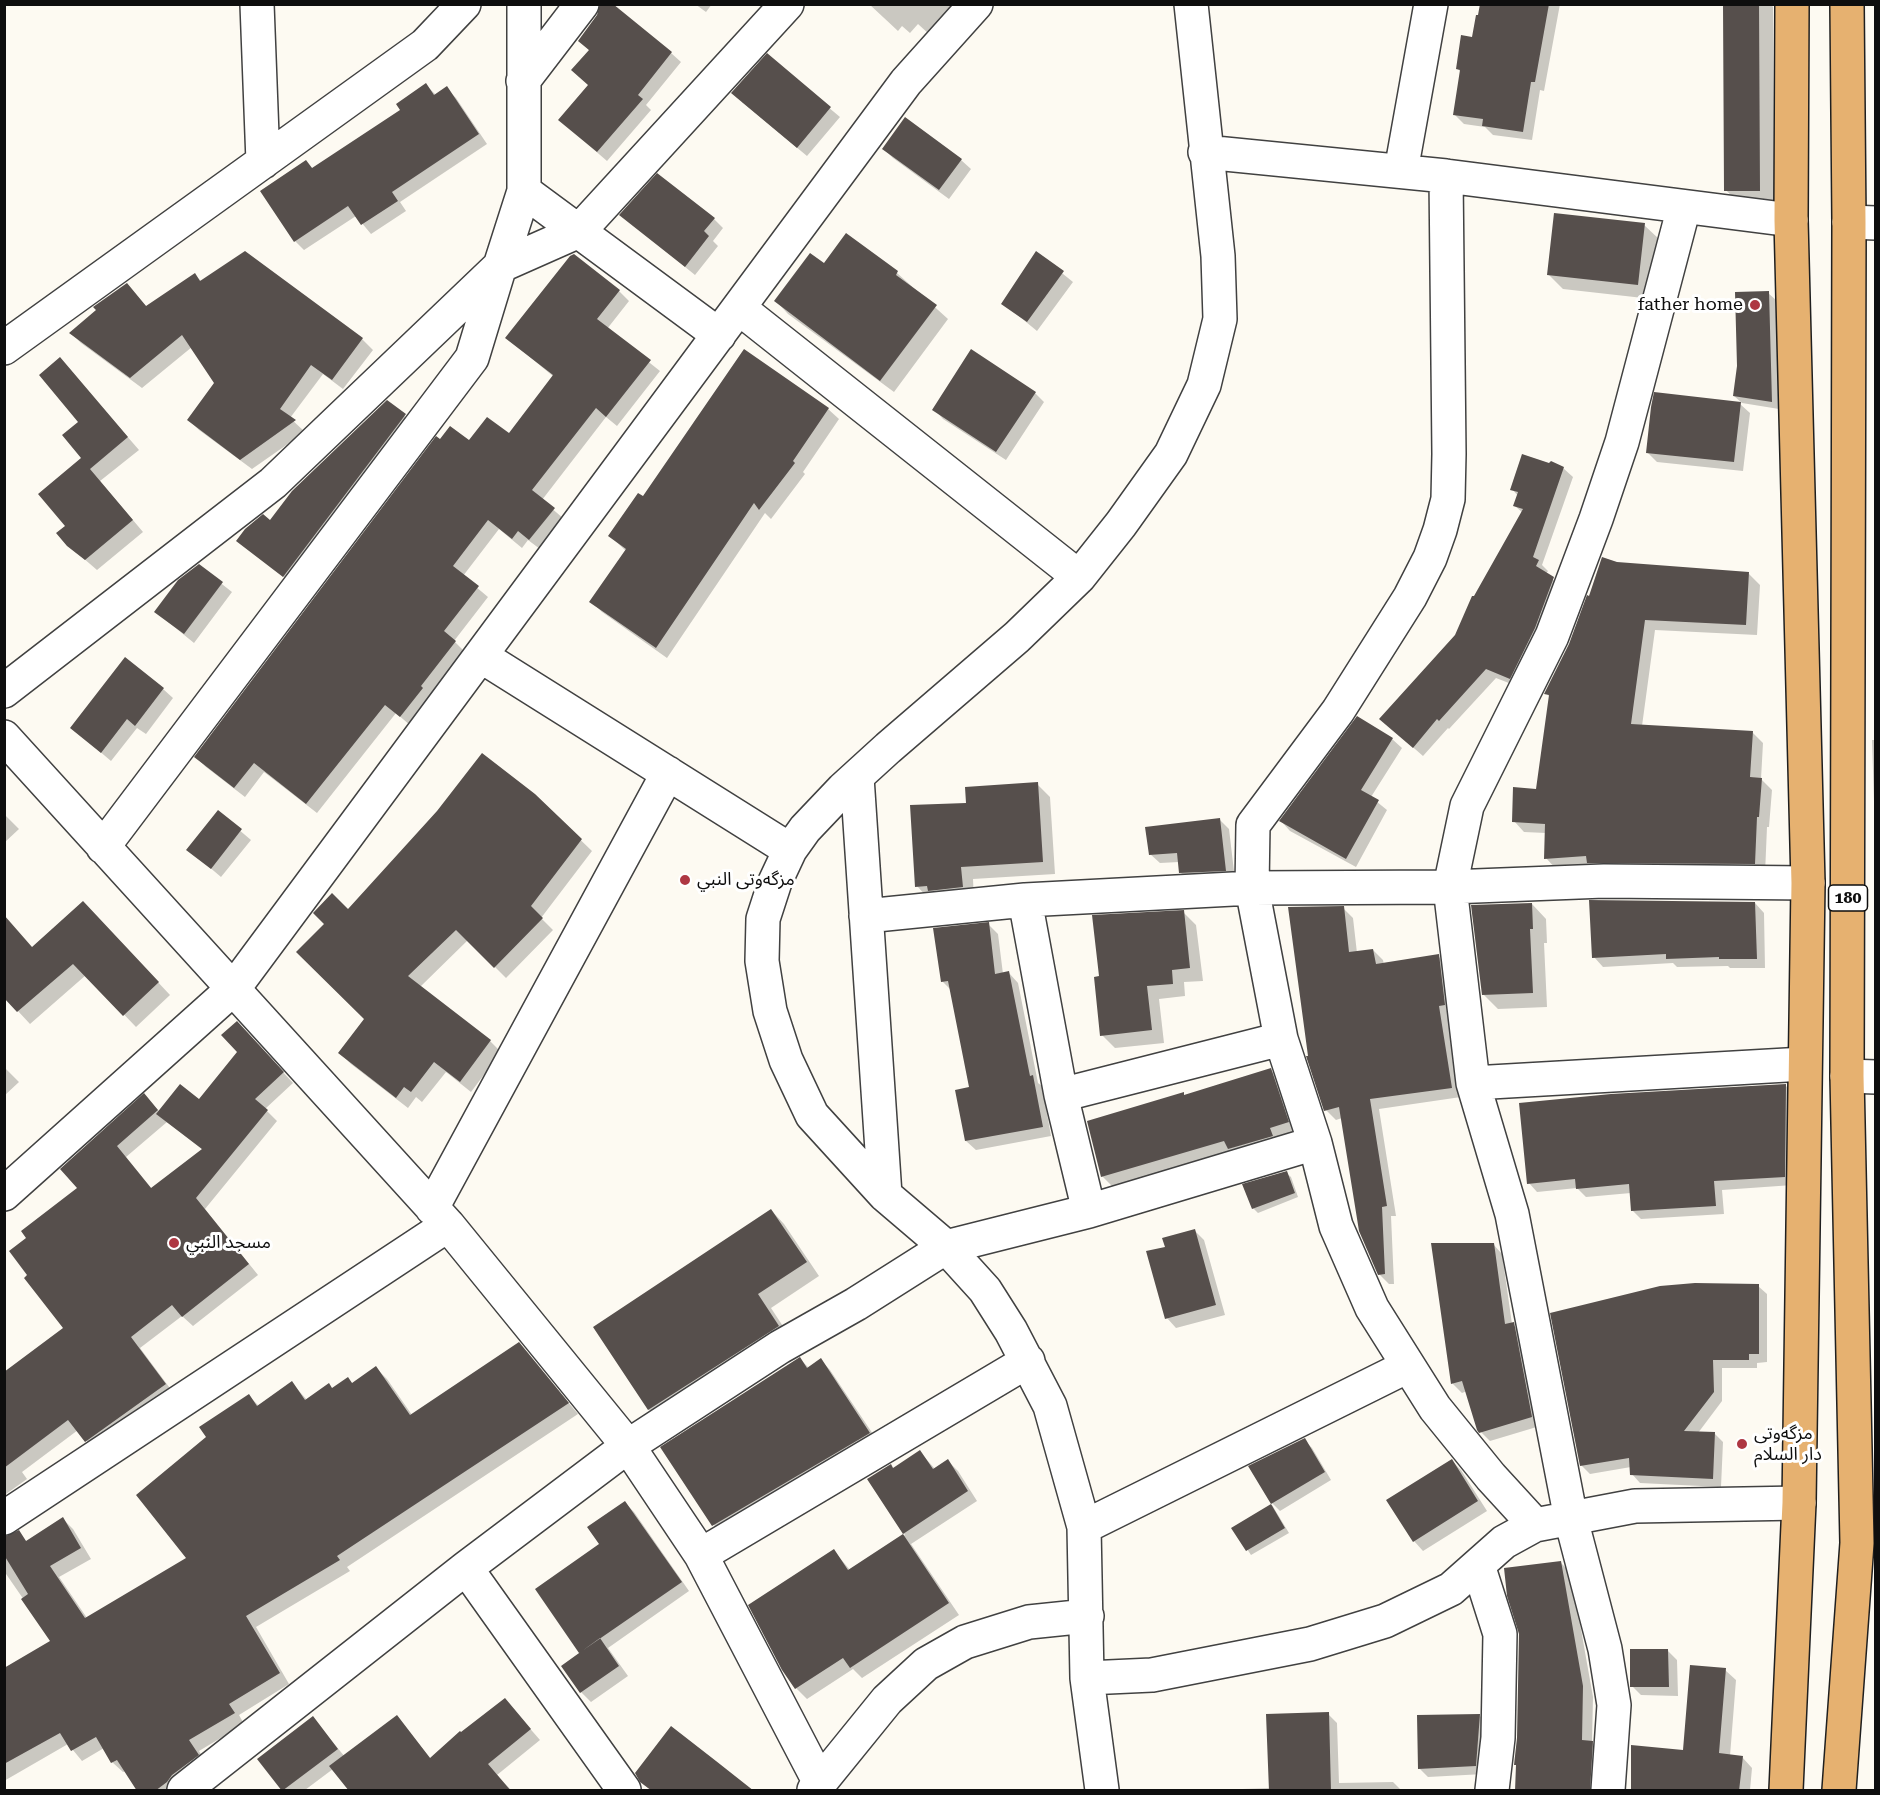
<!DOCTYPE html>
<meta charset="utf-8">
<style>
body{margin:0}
#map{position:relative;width:1880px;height:1795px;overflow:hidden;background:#fdfaf2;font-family:"Roboto Serif",serif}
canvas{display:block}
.frame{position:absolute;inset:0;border:6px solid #0e0e0e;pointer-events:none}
</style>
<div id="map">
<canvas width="1880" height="1795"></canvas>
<div class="frame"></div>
</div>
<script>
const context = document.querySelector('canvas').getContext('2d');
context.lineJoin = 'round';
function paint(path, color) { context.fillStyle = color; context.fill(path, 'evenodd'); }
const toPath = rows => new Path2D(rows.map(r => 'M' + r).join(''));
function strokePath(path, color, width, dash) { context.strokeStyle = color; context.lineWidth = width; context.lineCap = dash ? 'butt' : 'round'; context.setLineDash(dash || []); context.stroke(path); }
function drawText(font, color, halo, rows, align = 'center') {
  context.font = font + ' "Roboto Serif","Noto Sans Arabic",serif'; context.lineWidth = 6; context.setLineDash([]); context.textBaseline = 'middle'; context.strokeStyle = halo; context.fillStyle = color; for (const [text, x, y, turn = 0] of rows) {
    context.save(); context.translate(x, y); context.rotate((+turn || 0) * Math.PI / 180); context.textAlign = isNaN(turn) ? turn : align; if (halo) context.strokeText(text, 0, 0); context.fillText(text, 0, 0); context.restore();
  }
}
paint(toPath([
 [695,4,712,4,706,12],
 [869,4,959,4,930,35,918,24,910,33,902,26,898,31],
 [1482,4,1560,4,1544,91,1540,90,1532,140,1493,135,1485,127,1464,124,1454,114,1461,72,1458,69,1473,39],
 [1724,4,1771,4,1773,7,1774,205,1740,205,1726,190],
 [598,16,671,53,681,62,646,105,651,110,607,161,570,129,590,86,590,51,579,41],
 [767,56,840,117,807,156,742,102],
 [426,85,436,95,446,88,456,98,487,144,400,202,406,211,371,234,356,216,304,250,295,241,306,162,313,169,402,110],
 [884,149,961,160,971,169,949,199,893,158],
 [621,215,714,219,723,228,713,241,718,246,695,275],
 [1644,225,1659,239,1652,299,1563,289,1549,275],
 [847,235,897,273,948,319,894,392,788,314,776,301,824,265],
 [1037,253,1073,282,1037,331,1003,303],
 [195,275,202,282,362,339,373,350,343,389,323,374,290,418,305,432,252,469,199,430,189,420,216,383,192,347,142,388,81,343,71,333,127,285,147,307],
 [619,291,629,301,607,329,660,371,617,426,606,417,542,500,564,519,540,549,528,540,522,548,499,529,463,576,488,597,454,641,465,652,411,726,396,713,317,813,264,772,245,797,206,767,196,757,440,441,469,442,509,435,554,377,507,338],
 [1768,293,1776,300,1779,409,1742,403,1734,396],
 [60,359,139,450,100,481,143,532,97,570,68,545,67,527,83,459,80,422],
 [1035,393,1044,402,1006,460,943,419,934,409],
 [387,402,414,424,293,584,238,541,271,522],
 [1740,404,1750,413,1743,471,1657,462,1647,452],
 [828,409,839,419,803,472,805,474,771,519,765,513,667,658,602,612,591,601,626,551,610,536,643,498],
 [1563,468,1573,477,1542,565,1548,571,1546,574,1563,588,1519,687,1496,678,1449,729,1448,728,1423,756,1391,728,1457,636,1474,598,1523,513,1515,506,1518,496,1512,489],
 [1617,564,1749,574,1760,585,1757,635,1655,630,1642,726,1752,732,1763,743,1761,779,1772,790,1769,827,1767,827,1765,874,1556,869,1546,858,1546,833,1524,832,1514,821,1537,790,1550,697,1546,693],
 [199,566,232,592,194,643,156,612],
 [163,689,173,698,146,734,137,728,111,761,72,728],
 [1358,718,1392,739,1402,748,1371,797,1387,810,1356,867,1290,831,1281,821],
 [1872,740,1876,740,1876,864],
 [1037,784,1050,797,1055,874,973,879,974,900,929,899,917,886,968,804],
 [534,795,592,851,541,918,553,930,506,978,468,940,420,987,490,1041,501,1052,471,1092,446,1072,422,1102,416,1097,408,1108,351,1064,340,1053,366,1019,348,911],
 [218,812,251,840,221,877,188,849],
 [4,814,19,829,4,843],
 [1220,820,1229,829,1235,880,1190,882,1180,872,1179,862,1160,863,1150,854],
 [1755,903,1764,913,1765,968,1730,968,1728,966,1677,967,1673,963,1603,967,1594,957],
 [1532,904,1546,919,1547,943,1544,943,1547,1007,1498,1009,1483,994],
 [1343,908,1353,918,1357,953,1373,950,1383,960,1384,965,1438,956,1448,966,1454,1014,1448,1015,1461,1097,1379,1109,1396,1216,1391,1216,1394,1284,1389,1284,1379,1274,1342,1118,1336,1120,1326,1110],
 [1183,912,1196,925,1203,981,1184,982,1185,996,1159,999,1164,1043,1115,1048,1102,1035,1100,977],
 [95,915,170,995,136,1027,86,975,30,1024,4,996,33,949],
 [988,924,998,934,1003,974,1009,973,1018,983,1038,1083,1042,1086,1051,1136,976,1150,966,1141,970,1089,951,990,942,981],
 [247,1033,293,1083,265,1109,277,1121,205,1209,258,1275,193,1326,182,1316,140,1348,175,1395,96,1452,78,1430,22,1472,27,1479,6,1494,4,1492,4,1374,65,1329,29,1275,28,1238,79,1188,62,1169,154,1106,160,1112,199,1101,239,1052],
 [167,1122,203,1150,152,1189,126,1157],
 [4,1067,19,1082,4,1096],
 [1270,1069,1283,1082,1300,1135,1115,1189,1102,1176,1183,1094,1185,1096],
 [1785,1085,1794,1094,1793,1185,1722,1190,1724,1214,1641,1219,1632,1210,1631,1193,1586,1197,1577,1188,1537,1192,1529,1183],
 [1286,1173,1291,1177,1298,1197,1258,1213,1253,1208],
 [771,1210,784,1224,819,1276,771,1308,792,1340,663,1423,649,1410,595,1327],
 [1194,1230,1204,1240,1225,1315,1176,1328,1167,1318,1167,1248],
 [1493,1244,1502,1254,1512,1324,1523,1333,1540,1426,1490,1441,1481,1432,1467,1391,1462,1393,1453,1384,1433,1245],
 [1758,1286,1767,1294,1767,1362,1757,1363,1757,1368,1722,1368,1722,1401,1698,1433,1714,1433,1723,1442,1721,1487,1640,1483,1632,1474,1631,1467,1590,1474,1581,1465],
 [519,1344,578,1414,347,1567,350,1571,256,1627,289,1684,239,1715,244,1724,199,1751,208,1766,179,1790,139,1790,126,1771,123,1772,112,1762,104,1748,82,1761,68,1744,4,1781,4,1670,53,1642,4,1571,4,1546,21,1536,27,1542,63,1519,73,1529,91,1559,59,1577,87,1618,188,1558,208,1437,249,1396,259,1406,292,1383,307,1400,333,1390,348,1379,353,1384,376,1368,387,1379,412,1415],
 [800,1359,809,1368,821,1360,830,1370,879,1443,723,1535,714,1525,662,1448],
 [1304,1440,1312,1448,1331,1480,1280,1511,1272,1503],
 [920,1452,935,1469,948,1461,958,1471,977,1501,911,1544,959,1615,862,1678,853,1669,807,1699,796,1688,834,1551,850,1570,905,1535,869,1479,894,1469],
 [1452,1461,1461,1470,1487,1511,1423,1551,1414,1541],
 [625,1503,634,1512,689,1591,608,1648,628,1676,591,1702,581,1692,563,1666,582,1653,580,1652],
 [1272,1505,1289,1533,1251,1555,1233,1528],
 [1560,1562,1571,1573,1593,1697,1592,1742,1603,1753,1600,1790,1517,1790],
 [1667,1650,1677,1660,1678,1696,1641,1695,1631,1685],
 [1725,1670,1736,1680,1730,1756,1742,1757,1752,1768,1750,1790,1633,1790,1684,1751],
 [505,1700,540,1740,497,1775,511,1790,351,1790,333,1769,305,1790,284,1790,259,1759,313,1718,345,1757,397,1717,431,1759],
 [1328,1714,1337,1723,1339,1783,1393,1782,1401,1790,1214,1790,1270,1788],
 [1479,1715,1488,1724,1484,1774,1428,1777,1419,1768]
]), '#0003');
paint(toPath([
 [600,4,613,4,672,52,638,95,643,99,597,152,558,120,588,85,571,70,589,50,578,41,597,15],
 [1480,4,1549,4,1535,82,1531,82,1523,132,1482,126,1483,119,1453,115,1460,70,1456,69,1461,35,1472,37,1476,15,1478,15],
 [1723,4,1759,4,1760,191,1724,191],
 [767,53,831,107,797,148,731,93],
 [426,83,434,95,447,86,479,134,392,192,398,201,361,225,348,206,294,242,260,191,306,160,312,168,400,110,396,104],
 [905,117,962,159,939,190,882,149],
 [657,173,715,218,704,231,709,236,685,267,619,215],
 [1554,213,1645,223,1638,285,1547,275],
 [846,233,898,271,896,275,937,305,880,381,774,301,810,253,824,263],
 [245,251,363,338,332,380,311,365,280,409,296,420,240,460,187,420,214,383,182,335,130,378,69,333,96,310,93,307,127,283,146,306,195,273,200,281],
 [1036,251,1064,271,1027,322,1001,304],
 [574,254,620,290,597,319,651,360,606,417,596,408,532,490,555,508,529,540,518,531,512,539,488,520,453,566,479,586,444,631,456,641,421,686,423,688,400,717,385,705,306,804,254,763,234,788,194,757,436,436,440,439,450,426,469,440,487,417,509,433,553,375,505,338,570,256],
 [1769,291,1772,402,1733,396,1737,366,1735,292],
 [744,349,829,408,793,461,795,463,759,510,754,503,656,648,589,602,626,549,608,536,638,493,643,496],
 [971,349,1036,392,996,452,932,410],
 [60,357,128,437,90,469,133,520,85,560,67,546,56,533,65,526,38,494,81,458,62,435,78,422,39,375],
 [1654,392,1741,402,1734,462,1646,453,1651,407],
 [387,400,406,414,283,577,236,541,245,529,263,514,270,520,292,491],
 [1522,454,1549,463,1551,461,1564,467,1533,557,1539,560,1536,566,1554,577,1535,628,1510,679,1486,669,1439,721,1437,719,1413,748,1379,719,1455,635,1472,596,1474,596,1523,509,1513,506,1518,492,1510,490],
 [1602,557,1617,562,1749,572,1746,625,1645,620,1631,724,1753,731,1750,777,1762,778,1759,817,1757,817,1755,864,1587,863,1586,856,1544,859,1545,824,1512,822,1513,787,1536,789,1549,695,1544,694,1569,644,1587,595,1589,596],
 [199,564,223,582,184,634,154,612,178,580],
 [125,657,164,688,135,726,127,719,101,753,70,728],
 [1357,716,1393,738,1361,790,1379,800,1346,859,1279,821],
 [482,753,535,794,582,839,531,906,543,918,494,968,456,930,408,976,491,1040,460,1082,434,1062,411,1092,404,1087,396,1098,338,1053,364,1019,296,952,324,924,313,913,332,893,348,909,437,811],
 [1038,782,1043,862,961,867,963,887,928,891,927,886,915,887,910,805,966,803,965,787],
 [218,810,242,829,211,869,186,850],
 [1220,818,1226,871,1179,873,1177,853,1149,855,1145,827],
 [1589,900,1755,902,1757,959,1719,959,1719,957,1666,959,1666,954,1592,958],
 [83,901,159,982,123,1016,73,964,17,1012,4,998,4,915,32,947],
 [1532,903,1533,929,1530,929,1533,993,1482,995,1471,905],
 [1344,906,1349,952,1373,949,1376,964,1439,954,1445,1005,1439,1006,1452,1088,1370,1099,1387,1206,1382,1207,1385,1274,1378,1275,1359,1231,1339,1107,1324,1111,1306,1056,1308,1056,1288,907],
 [1184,910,1190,968,1172,970,1173,984,1147,986,1152,1030,1100,1036,1094,977,1099,976,1092,915],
 [989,922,995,974,1009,971,1030,1076,1033,1075,1043,1127,965,1141,955,1090,969,1087,948,981,941,982,933,928],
 [237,1021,284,1072,255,1099,268,1110,196,1198,249,1264,182,1317,172,1305,131,1337,166,1384,85,1442,68,1420,4,1468,4,1372,63,1328,24,1278,27,1275,9,1251,26,1238,21,1231,77,1188,60,1169,144,1093,158,1110,117,1146,151,1188,202,1149,156,1114,180,1084,199,1099,237,1052,221,1035],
 [1271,1068,1289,1122,1270,1128,1273,1136,1228,1149,1224,1141,1101,1177,1087,1121,1184,1092,1184,1095],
 [1786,1084,1785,1177,1714,1181,1716,1206,1631,1211,1629,1184,1576,1189,1575,1179,1527,1184,1519,1103,1611,1094],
 [1287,1171,1295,1193,1252,1209,1242,1184],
 [771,1209,807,1262,758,1294,779,1326,648,1410,593,1327],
 [1195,1229,1216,1305,1165,1319,1146,1251,1165,1247,1162,1238],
 [1431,1243,1494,1243,1505,1324,1514,1322,1532,1417,1479,1433,1477,1430,1462,1381,1451,1384],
 [1695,1283,1759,1284,1759,1354,1749,1354,1749,1360,1713,1360,1714,1392,1684,1431,1715,1432,1713,1479,1630,1475,1629,1458,1580,1466,1550,1313,1660,1286],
 [519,1342,569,1403,337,1556,340,1560,246,1616,280,1673,229,1704,235,1713,189,1740,199,1755,172,1775,167,1782,155,1791,137,1791,117,1760,111,1763,96,1737,71,1751,60,1733,4,1764,4,1668,50,1641,21,1599,28,1594,4,1555,4,1537,19,1530,26,1541,63,1517,81,1548,50,1566,85,1618,186,1558,136,1495,206,1437,199,1427,249,1394,257,1406,292,1381,305,1400,329,1383,332,1388,348,1377,352,1383,376,1366,410,1415],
 [800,1357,807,1368,821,1358,870,1433,712,1526,660,1447],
 [1305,1438,1325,1472,1271,1504,1248,1466],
 [920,1450,933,1469,948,1459,968,1491,903,1534,867,1479,891,1464,893,1468],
 [1452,1459,1478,1501,1413,1542,1386,1500],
 [625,1501,682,1582,579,1653,535,1589,599,1544,587,1527],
 [1271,1504,1285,1528,1246,1551,1231,1528],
 [903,1534,949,1603,850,1668,843,1658,795,1689,782,1670,748,1605,834,1549,848,1570],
 [1561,1561,1583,1686,1582,1740,1593,1741,1590,1791,1515,1791,1516,1765,1514,1765,1517,1738,1519,1634,1507,1596,1504,1568],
 [600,1638,619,1666,580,1693,561,1666],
 [1630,1649,1668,1649,1669,1687,1630,1687],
 [1690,1665,1726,1668,1719,1753,1743,1756,1739,1791,1631,1791,1631,1745,1683,1750],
 [505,1698,531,1729,488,1764,511,1791,349,1791,329,1766,397,1715,430,1758,460,1731,461,1732],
 [1329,1712,1331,1791,1269,1791,1266,1714],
 [1480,1714,1476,1766,1418,1769,1417,1715],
 [313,1716,338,1749,282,1791,257,1759],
 [671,1726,716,1761,754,1791,652,1791,640,1782,635,1773]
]), '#564f4c');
const minor = toPath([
 [257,4,263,162],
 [523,81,582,4],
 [1205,152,1446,176,1791,220],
 [1401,171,1431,4],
 [1446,176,1449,454,1448,499,1440,530,1430,558,1410,597,1338,711,1253,825,1252,888,1281,1039,1315,1143,1336,1226,1372,1308,1435,1408,1491,1477,1535,1525],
 [524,191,719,335],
 [1849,222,1876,223],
 [739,308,1079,577],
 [4,348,425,45,464,4],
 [481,656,790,850],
 [4,691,273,483,500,266,524,191,524,4],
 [4,737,448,1225,628,1446,701,1555,820,1783],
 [857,777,885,1195],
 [103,847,472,358,500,266,579,231,787,4],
 [1025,900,1061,1095,1089,1211],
 [866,916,1025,900,1252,888,1450,887,1604,881,1808,883],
 [1847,1076,1876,1077],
 [1473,1083,1804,1064],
 [1061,1095,1281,1039],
 [4,1194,234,988,906,82,976,4],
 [432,1208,668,773],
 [4,1518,448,1225],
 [1084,1527,1408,1366],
 [701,1555,1028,1361],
 [1478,1565,1500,1634,1498,1738,1492,1790],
 [466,1568,624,1790],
 [1087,1678,1152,1675,1310,1644,1385,1621,1451,1589,1504,1542,1535,1525,1635,1506,1799,1503],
 [184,1790,466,1568,628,1446,780,1347,856,1304,946,1247,1089,1211,1315,1143],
 [814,1790,887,1700,926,1664,965,1642,1029,1622,1087,1616],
 [1102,1790,1087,1678,1084,1527,1050,1406,1011,1331,985,1290,946,1247,885,1195,812,1115,786,1060,770,1011,762,961,763,919,775,882,790,850,805,829,843,789,888,748,1017,637,1079,577,1121,524,1171,454,1204,385,1220,319,1218,256,1191,4],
 [1608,1790,1614,1705,1605,1649,1571,1519,1512,1214,1473,1083,1450,887,1467,806,1552,636,1596,519,1622,442,1684,207]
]);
const trunk = toPath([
 [1786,1790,1799,1503,1808,883,1791,220,1792,4],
 [1839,1790,1857,1543,1847,1076,1849,222,1847,4]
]);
strokePath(minor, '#414141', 36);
strokePath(trunk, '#1f1f1f', 36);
strokePath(minor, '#fff', 33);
strokePath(trunk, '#e6b170', 33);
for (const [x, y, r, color] of [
 [1755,305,6,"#ae3742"],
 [685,880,6,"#ae3742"],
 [174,1243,6,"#ae3742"],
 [1742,1444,6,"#ae3742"]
]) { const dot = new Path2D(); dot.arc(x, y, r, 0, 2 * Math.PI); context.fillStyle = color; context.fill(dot); strokePath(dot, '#fff', 2); }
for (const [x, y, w] of [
 [1848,898,39]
]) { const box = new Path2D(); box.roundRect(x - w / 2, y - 13, w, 26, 4.5); context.fillStyle = '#fff'; context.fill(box); strokePath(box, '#0e0e0e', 1.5); }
drawText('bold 16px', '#0e0e0e', null, [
 ["180",1848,898]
]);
drawText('18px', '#0e0e0e', '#fff', [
 ["father home",1743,305,"right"],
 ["مزگەوتی النبي",697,880],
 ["مسجد النبي",186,1243],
 ["مزگەوتی",1754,1434],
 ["دار السلام",1754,1455]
], 'left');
</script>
